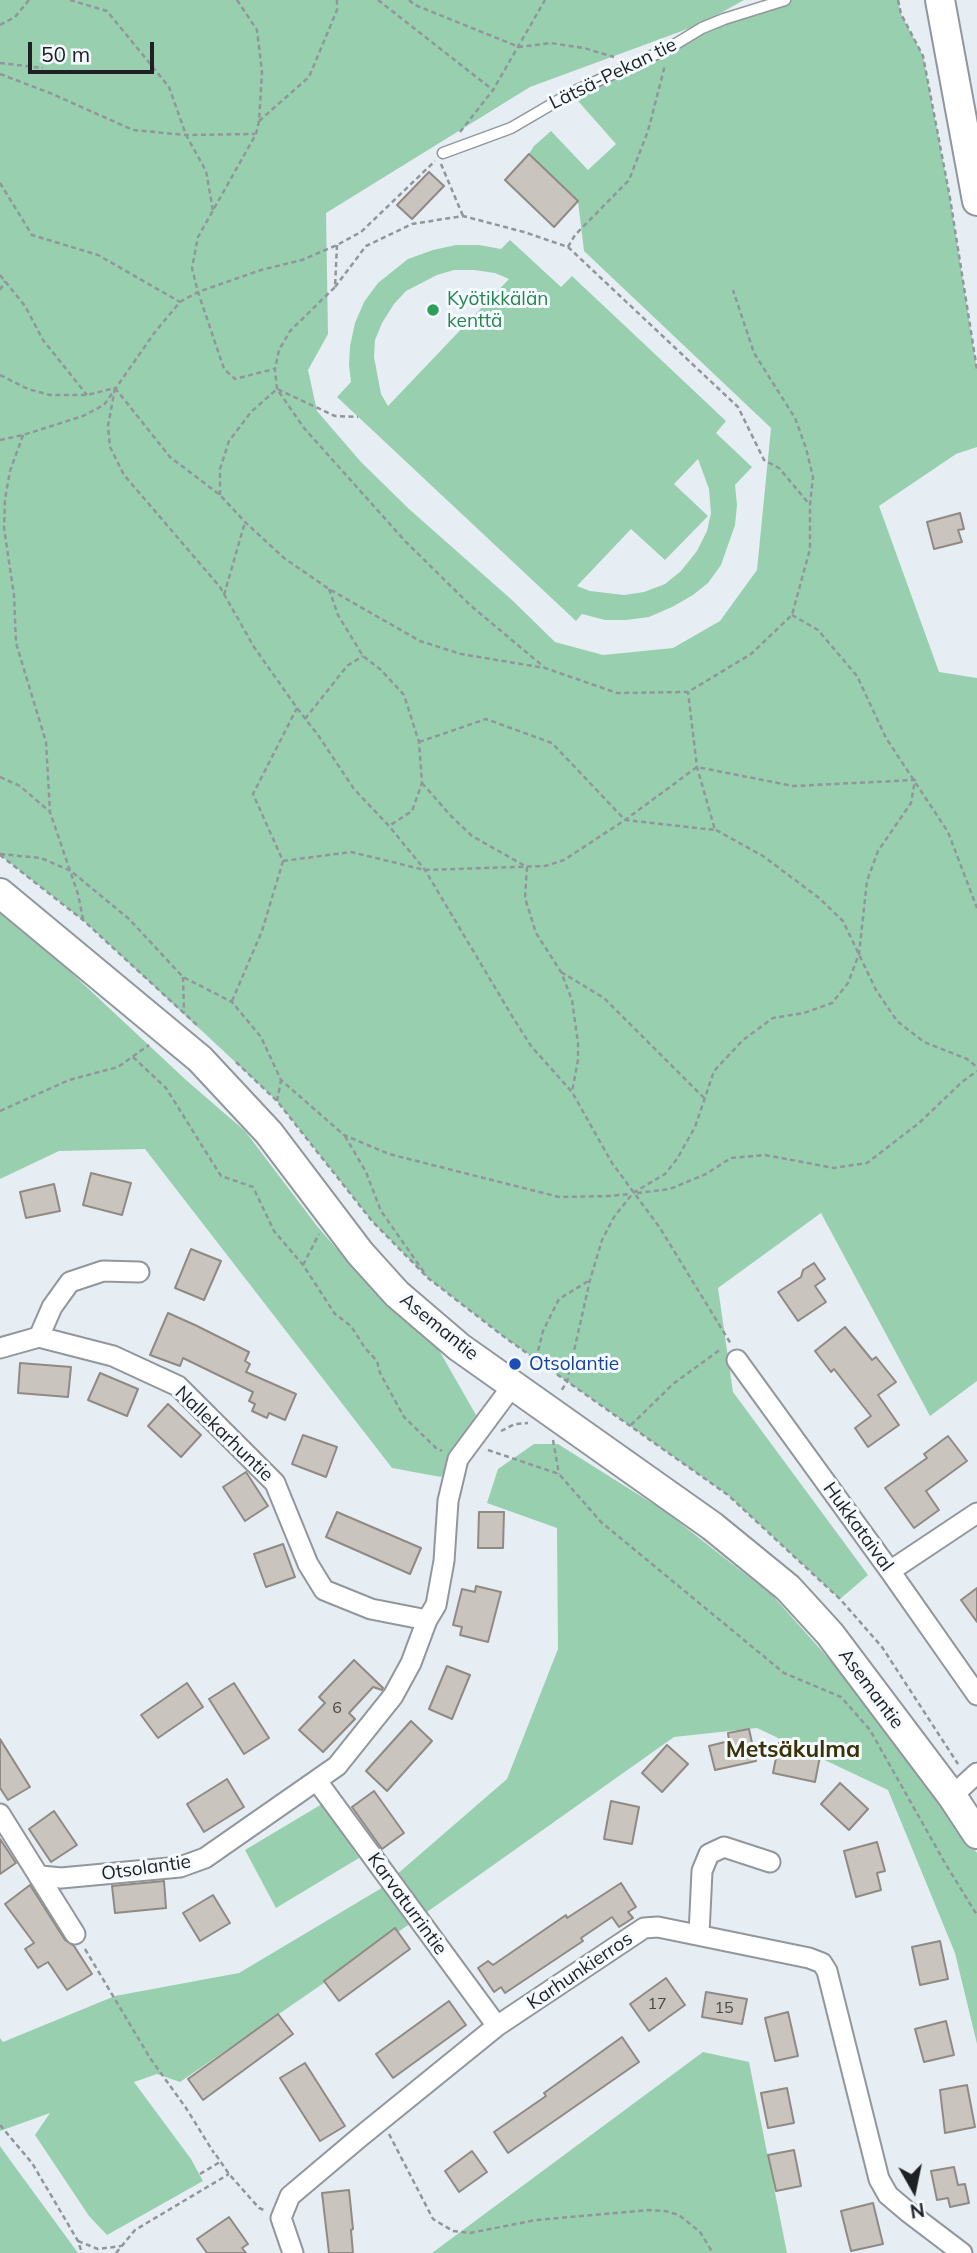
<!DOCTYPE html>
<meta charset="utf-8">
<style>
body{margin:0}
#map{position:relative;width:977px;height:2253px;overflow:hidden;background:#e6edf3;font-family:Mulish,sans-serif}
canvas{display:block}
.north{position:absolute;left:879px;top:2155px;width:70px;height:70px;-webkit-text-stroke:5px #f5faff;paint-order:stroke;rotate:171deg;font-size:19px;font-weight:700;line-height:28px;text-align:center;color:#1e2023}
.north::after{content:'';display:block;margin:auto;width:24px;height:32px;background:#1e2023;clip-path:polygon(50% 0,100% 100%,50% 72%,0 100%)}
.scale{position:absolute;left:28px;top:42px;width:126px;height:32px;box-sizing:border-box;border:4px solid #1e2023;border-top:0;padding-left:9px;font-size:21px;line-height:24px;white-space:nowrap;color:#1e2023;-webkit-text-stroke:5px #f5faff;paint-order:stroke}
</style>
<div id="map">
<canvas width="977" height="2253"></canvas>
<div class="north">N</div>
<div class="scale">50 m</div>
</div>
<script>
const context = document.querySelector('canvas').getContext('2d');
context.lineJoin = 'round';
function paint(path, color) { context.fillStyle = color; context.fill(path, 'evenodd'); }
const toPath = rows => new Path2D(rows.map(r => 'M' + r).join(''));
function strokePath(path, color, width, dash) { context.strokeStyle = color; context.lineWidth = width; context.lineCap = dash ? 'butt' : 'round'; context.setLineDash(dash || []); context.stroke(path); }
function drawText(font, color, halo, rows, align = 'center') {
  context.font = font + ' Mulish,sans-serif'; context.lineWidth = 6; context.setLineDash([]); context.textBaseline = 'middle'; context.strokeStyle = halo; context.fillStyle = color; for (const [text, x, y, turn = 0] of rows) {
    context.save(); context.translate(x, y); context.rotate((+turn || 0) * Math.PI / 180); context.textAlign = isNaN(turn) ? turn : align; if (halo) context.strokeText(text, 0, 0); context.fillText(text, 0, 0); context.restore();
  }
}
paint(toPath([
 [0,0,744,0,701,24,530,87,326,213,328,334,308,370,317,411,361,462,409,509,512,600,555,642,603,655,673,648,720,621,757,570,771,428,584,251,578,201,529,154,534,146,551,131,588,170,616,144,571,93,702,28,785,0,898,0,901,14,923,56,950,198,977,370,977,447,956,454,879,506,939,672,977,678,977,1381,930,1416,821,1213,718,1288,733,1392,868,1575,840,1599,728,1495,507,1339,428,1278,372,1221,277,1101,83,920,0,855],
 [510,240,561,287,572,276,726,421,716,433,752,467,735,485,737,505,735,525,721,565,708,583,693,595,672,607,649,617,626,620,605,620,582,614,576,621,337,397,351,382,349,365,350,346,355,323,364,302,378,283,408,259,433,250,456,245,479,245,501,249],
 [454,270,474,270,495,273,509,279,388,406,381,394,374,357,375,340,382,323,394,304,406,291,437,275],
 [698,459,709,489,711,513,707,531,697,551,681,571,665,584,644,592,624,595,590,591,577,586,631,529,665,560,708,516,674,484],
 [0,906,186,1080,245,1131,317,1226,366,1283,436,1345,476,1415,441,1477,392,1468,145,1149,59,1151,0,1179],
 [534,1444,558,1444,666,1512,773,1596,854,1687,928,1781,977,1853,977,2044,955,1953,888,1790,757,1728,674,1737,427,1912,180,2082,157,2074,134,2082,191,2159,203,2181,107,2235,89,2216,35,2135,50,2113,0,2131,0,2038,3,2042,115,1996,239,1973,380,1889,507,1779,558,1649,557,1528,487,1503,498,1469],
 [322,1804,359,1858,276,1908,245,1850],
 [703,2052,749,2062,787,2253,432,2253],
 [0,2146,10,2160,78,2253,0,2253]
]), '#98d0af');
const building = toPath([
 [529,154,578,201,554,227,505,180,529,154],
 [429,172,444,186,412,219,397,205,429,172],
 [960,513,964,529,958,530,962,542,934,549,927,522,960,513],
 [91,1173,131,1183,122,1215,83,1205,91,1173],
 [54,1184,60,1211,26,1218,20,1192,54,1184],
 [191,1249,221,1261,204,1300,175,1288,191,1249],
 [814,1263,825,1279,815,1286,826,1302,798,1321,778,1292,801,1277,803,1270,814,1263],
 [168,1313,195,1325,249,1352,245,1361,250,1364,246,1372,296,1394,285,1420,269,1413,267,1418,252,1411,255,1404,249,1401,253,1392,183,1358,180,1366,150,1355,168,1313],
 [845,1327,872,1360,876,1357,896,1382,878,1395,899,1425,868,1447,855,1428,871,1416,834,1369,831,1372,815,1351,845,1327],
 [20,1363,71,1367,68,1397,18,1393,20,1363],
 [100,1373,138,1389,127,1416,88,1400,100,1373],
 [168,1404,201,1435,181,1457,148,1426,168,1404],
 [303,1435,337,1447,326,1477,292,1464,303,1435],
 [948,1436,967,1461,926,1491,939,1510,914,1528,885,1488,927,1458,924,1454,948,1436],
 [246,1472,268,1506,245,1521,223,1487,246,1472],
 [337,1512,421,1548,410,1574,326,1537,337,1512],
 [479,1512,504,1512,503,1548,478,1548,479,1512],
 [283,1544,295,1577,266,1587,254,1554,283,1544],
 [476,1586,501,1592,488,1642,460,1635,462,1627,453,1625,462,1589,475,1592,476,1586],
 [977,1588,977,1622,961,1600,977,1588],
 [354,1660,383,1688,382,1690,373,1687,349,1713,355,1719,323,1752,299,1730,325,1703,319,1697,354,1660],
 [447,1666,470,1675,452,1719,429,1709,447,1666],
 [187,1683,203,1707,158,1738,141,1715,187,1683],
 [234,1683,269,1738,244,1754,209,1699,234,1683],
 [411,1721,432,1741,387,1791,366,1771,411,1721],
 [749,1729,756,1761,715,1770,709,1746,729,1741,728,1733,749,1729],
 [0,1739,30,1787,8,1800,0,1788,0,1739],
 [779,1743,821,1751,815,1782,773,1773,779,1743],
 [667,1745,688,1764,662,1792,642,1773,667,1745],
 [227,1779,244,1807,204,1832,187,1804,227,1779],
 [840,1783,868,1809,849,1830,821,1804,840,1783],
 [374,1791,404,1833,382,1849,352,1807,374,1791],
 [611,1801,639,1807,632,1844,604,1839,611,1801],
 [54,1811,77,1845,51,1862,29,1829,54,1811],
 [0,1839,16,1863,0,1874,0,1839],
 [877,1842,885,1871,877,1873,881,1890,856,1897,844,1851,877,1842],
 [164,1881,166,1908,115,1913,112,1886,164,1881],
 [621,1883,636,1907,628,1912,633,1918,619,1927,612,1917,581,1938,583,1941,505,1993,501,1987,494,1992,478,1968,488,1961,493,1965,566,1915,567,1918,621,1883],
 [30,1885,65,1940,74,1946,92,1974,67,1990,48,1962,38,1968,25,1949,34,1943,5,1904,30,1885],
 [213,1895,230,1923,200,1941,183,1913,213,1895],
 [395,1928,410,1949,339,2001,324,1981,395,1928],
 [940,1941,948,1979,920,1985,912,1947,940,1941],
 [666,1978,685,2005,649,2031,630,2004,666,1978],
 [706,1992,747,1999,742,2024,702,2017,706,1992],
 [449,2001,466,2025,393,2078,376,2054,449,2001],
 [788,2012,798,2056,775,2061,765,2018,788,2012],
 [278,2014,293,2034,203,2100,188,2079,278,2014],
 [946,2021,954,2055,924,2062,915,2029,946,2021],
 [622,2037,639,2062,508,2153,494,2132,546,2096,544,2093,622,2037],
 [305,2063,345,2126,320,2141,280,2078,305,2063],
 [967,2085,975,2127,945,2133,940,2090,967,2085],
 [787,2088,794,2123,768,2128,761,2093,787,2088],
 [794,2150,801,2186,776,2191,768,2155,794,2150],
 [472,2151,487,2172,459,2192,445,2171,472,2151],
 [954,2167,958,2185,965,2184,969,2203,950,2207,948,2198,937,2200,931,2171,954,2167],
 [349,2190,353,2229,351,2230,353,2253,329,2253,322,2193,349,2190],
 [873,2203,883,2244,851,2251,841,2211,873,2203],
 [229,2217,248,2244,242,2248,246,2253,207,2253,197,2239,229,2217]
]);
paint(building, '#c9c4bd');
strokePath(building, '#8f8a84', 2);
const lane = toPath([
 [443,153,511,128,571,93,669,48,702,28,724,19,785,0]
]);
const street = toPath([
 [39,1337,52,1307,70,1282,103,1271,139,1272],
 [0,1348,39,1337,113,1356,178,1386,275,1483,308,1564,324,1590,371,1609,427,1620],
 [737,1360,890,1571,977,1695],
 [890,1571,977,1513],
 [317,1781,497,2026],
 [952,1796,977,1773],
 [0,1814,75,1934],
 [41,1876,61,1878,180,1867,205,1858,337,1766,393,1696,411,1663,427,1620,436,1605,444,1561,448,1501,458,1459,513,1385],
 [699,1934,702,1871,709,1854,724,1847,770,1862],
 [293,2253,281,2218,290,2196,360,2137,497,2026,644,1928,658,1927,809,1958,822,1963,827,1971,879,2179,888,2195,908,2212,962,2253]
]);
const secondary = toPath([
 [940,0,977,201],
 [0,893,200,1059,269,1133,360,1253,397,1294,459,1347,712,1526,788,1588,830,1634,952,1796,977,1834]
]);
strokePath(lane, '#91979c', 13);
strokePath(street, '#91979c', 23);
strokePath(secondary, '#91979c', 32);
strokePath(toPath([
 [70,0,107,11,169,87,186,135,206,171,213,211],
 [237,0,257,30,262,72,259,121,256,134,198,237,192,268,198,292,224,369,235,379,274,369],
 [378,0,493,90],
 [409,0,415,5,519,47,551,43,584,48,614,57],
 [898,0,901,14,923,56,950,198,977,370],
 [0,25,15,17,29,0],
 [0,63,43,68],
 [0,74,50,93,133,130,186,135,255,134],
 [259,121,309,77,337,10,337,0],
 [460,132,493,90,545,0],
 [441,164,463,216],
 [0,183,32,235,98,255,180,302],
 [337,245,335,287,290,331,279,350,275,369,277,389,304,428,405,541,470,605,544,667],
 [568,247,575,235,629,180,648,131,665,65],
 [0,275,25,306,43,340,87,395],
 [335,287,366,246,412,224,463,216,524,232,568,247,738,407,764,460,779,468,810,505],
 [0,290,5,281],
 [0,375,28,389,50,395,87,395,115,388],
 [115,388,108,426,110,447,124,475,220,587,254,647,297,708,318,735,354,789,389,826,425,870,512,1016,531,1046,572,1092,612,1163,660,1228,731,1344],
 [115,388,170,457,220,495,245,522,284,558,329,589,420,641,461,654,545,668,617,693,688,692,751,654,792,615,810,549,810,505,813,477,806,448,795,418,754,353,733,290],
 [23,435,10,471,5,499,4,528,14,595,16,643,46,742,50,812,78,894,83,919],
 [0,440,23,435,83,416,104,405,155,332,180,302,198,292,261,270,302,260,337,245,361,232,435,161],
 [220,495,220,469,229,441,251,412,277,389,335,416,358,417],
 [329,589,338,615,363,656,381,670,404,695,419,742,422,783,412,811,389,826],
 [224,595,245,522],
 [792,615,818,630,857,676,886,738,948,832,977,908],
 [305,719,347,666,363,656],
 [419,742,486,719,552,743,625,820,697,767,793,786,915,780,911,803,878,851,867,881,859,954,848,983,832,1003,804,1013,773,1018,743,1040,714,1071,695,1127,677,1159,665,1174,633,1193,614,1217,602,1240,590,1280,567,1382,561,1391],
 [0,777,20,786,50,812],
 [422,783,451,816,472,836,527,867,525,898,536,933,561,972,572,1000,578,1043,578,1060,572,1092],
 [716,830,763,856,819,898,843,921,876,990,897,1021,924,1042,967,1059,977,1067],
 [0,854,41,858,71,871,129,919,183,977,232,1002,261,1037,281,1080,344,1135,389,1154,559,1197,610,1196,631,1194],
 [0,855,83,920,198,1026],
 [283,861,351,852,425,870,545,866,564,860,625,820,715,830,697,767,688,692],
 [561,972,604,998,705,1099],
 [183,977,184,1012],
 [232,1001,262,931,283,861,253,794,297,708],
 [133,1057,166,1088,221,1176,253,1187,274,1231,303,1265,335,1314,351,1326,365,1348,377,1361,380,1373,404,1417,436,1448,442,1451],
 [236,1062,277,1101,372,1221,428,1278,507,1339,728,1495,840,1599,882,1647,958,1764],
 [277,1101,281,1080],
 [0,1111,69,1080,118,1067,149,1045],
 [345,1136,366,1172,381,1211,426,1275],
 [637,1193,670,1189,706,1174,731,1158,765,1155,834,1168,867,1163,919,1123,962,1082,977,1071],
 [303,1265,319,1234],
 [536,1359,543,1331,559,1299,590,1280],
 [631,1425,673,1384,721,1349],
 [501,1431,515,1424,528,1423],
 [553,1440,559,1474],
 [488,1450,559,1474,601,1522,784,1673,841,1697,870,1730,945,1863,977,1915],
 [85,1949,150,2058,186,2108,214,2153],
 [0,2125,32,2163,78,2241,82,2253],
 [389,2134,433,2219,453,2231,470,2233,536,2220,649,2210,665,2211,679,2215,700,2232,713,2253],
 [216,2155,229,2174,259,2208,264,2210],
 [200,2174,220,2162],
 [78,2241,98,2249,121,2246],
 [116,2253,135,2230,229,2174]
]), '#91969b', 2.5, [5, 3.5]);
strokePath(lane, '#fff', 10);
strokePath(street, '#fff', 19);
strokePath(secondary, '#fff', 28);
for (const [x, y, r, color] of [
 [433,310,7,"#2e9e5b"],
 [515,1364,7,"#1a4fb4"]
]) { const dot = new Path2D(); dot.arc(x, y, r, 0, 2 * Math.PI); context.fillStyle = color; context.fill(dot); strokePath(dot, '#f5faff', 2.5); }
drawText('16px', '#49494a', null, [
 ["6",337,1708],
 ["17",657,2004],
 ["15",724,2008]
]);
drawText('19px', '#1e2023', '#f5faff', [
 ["Lätsä-Pekan tie",613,74,-26],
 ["Asemantie",439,1327,39],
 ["Nallekarhuntie",224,1434,44],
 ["Hukkataival",858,1527,54],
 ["Asemantie",871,1689,53],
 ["Otsolantie",146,1868,-8],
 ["Karvaturrintie",407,1904,54],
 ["Karhunkierros",580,1971,-34]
]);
drawText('19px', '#27864d', '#f5faff', [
 ["Kyötikkälän",447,299],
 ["kenttä",447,321]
], 'left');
drawText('19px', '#164399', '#f5faff', [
 ["Otsolantie",529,1364]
], 'left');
drawText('bold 23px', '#3a3206', '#f5faff', [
 ["Metsäkulma",793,1750]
]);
</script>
